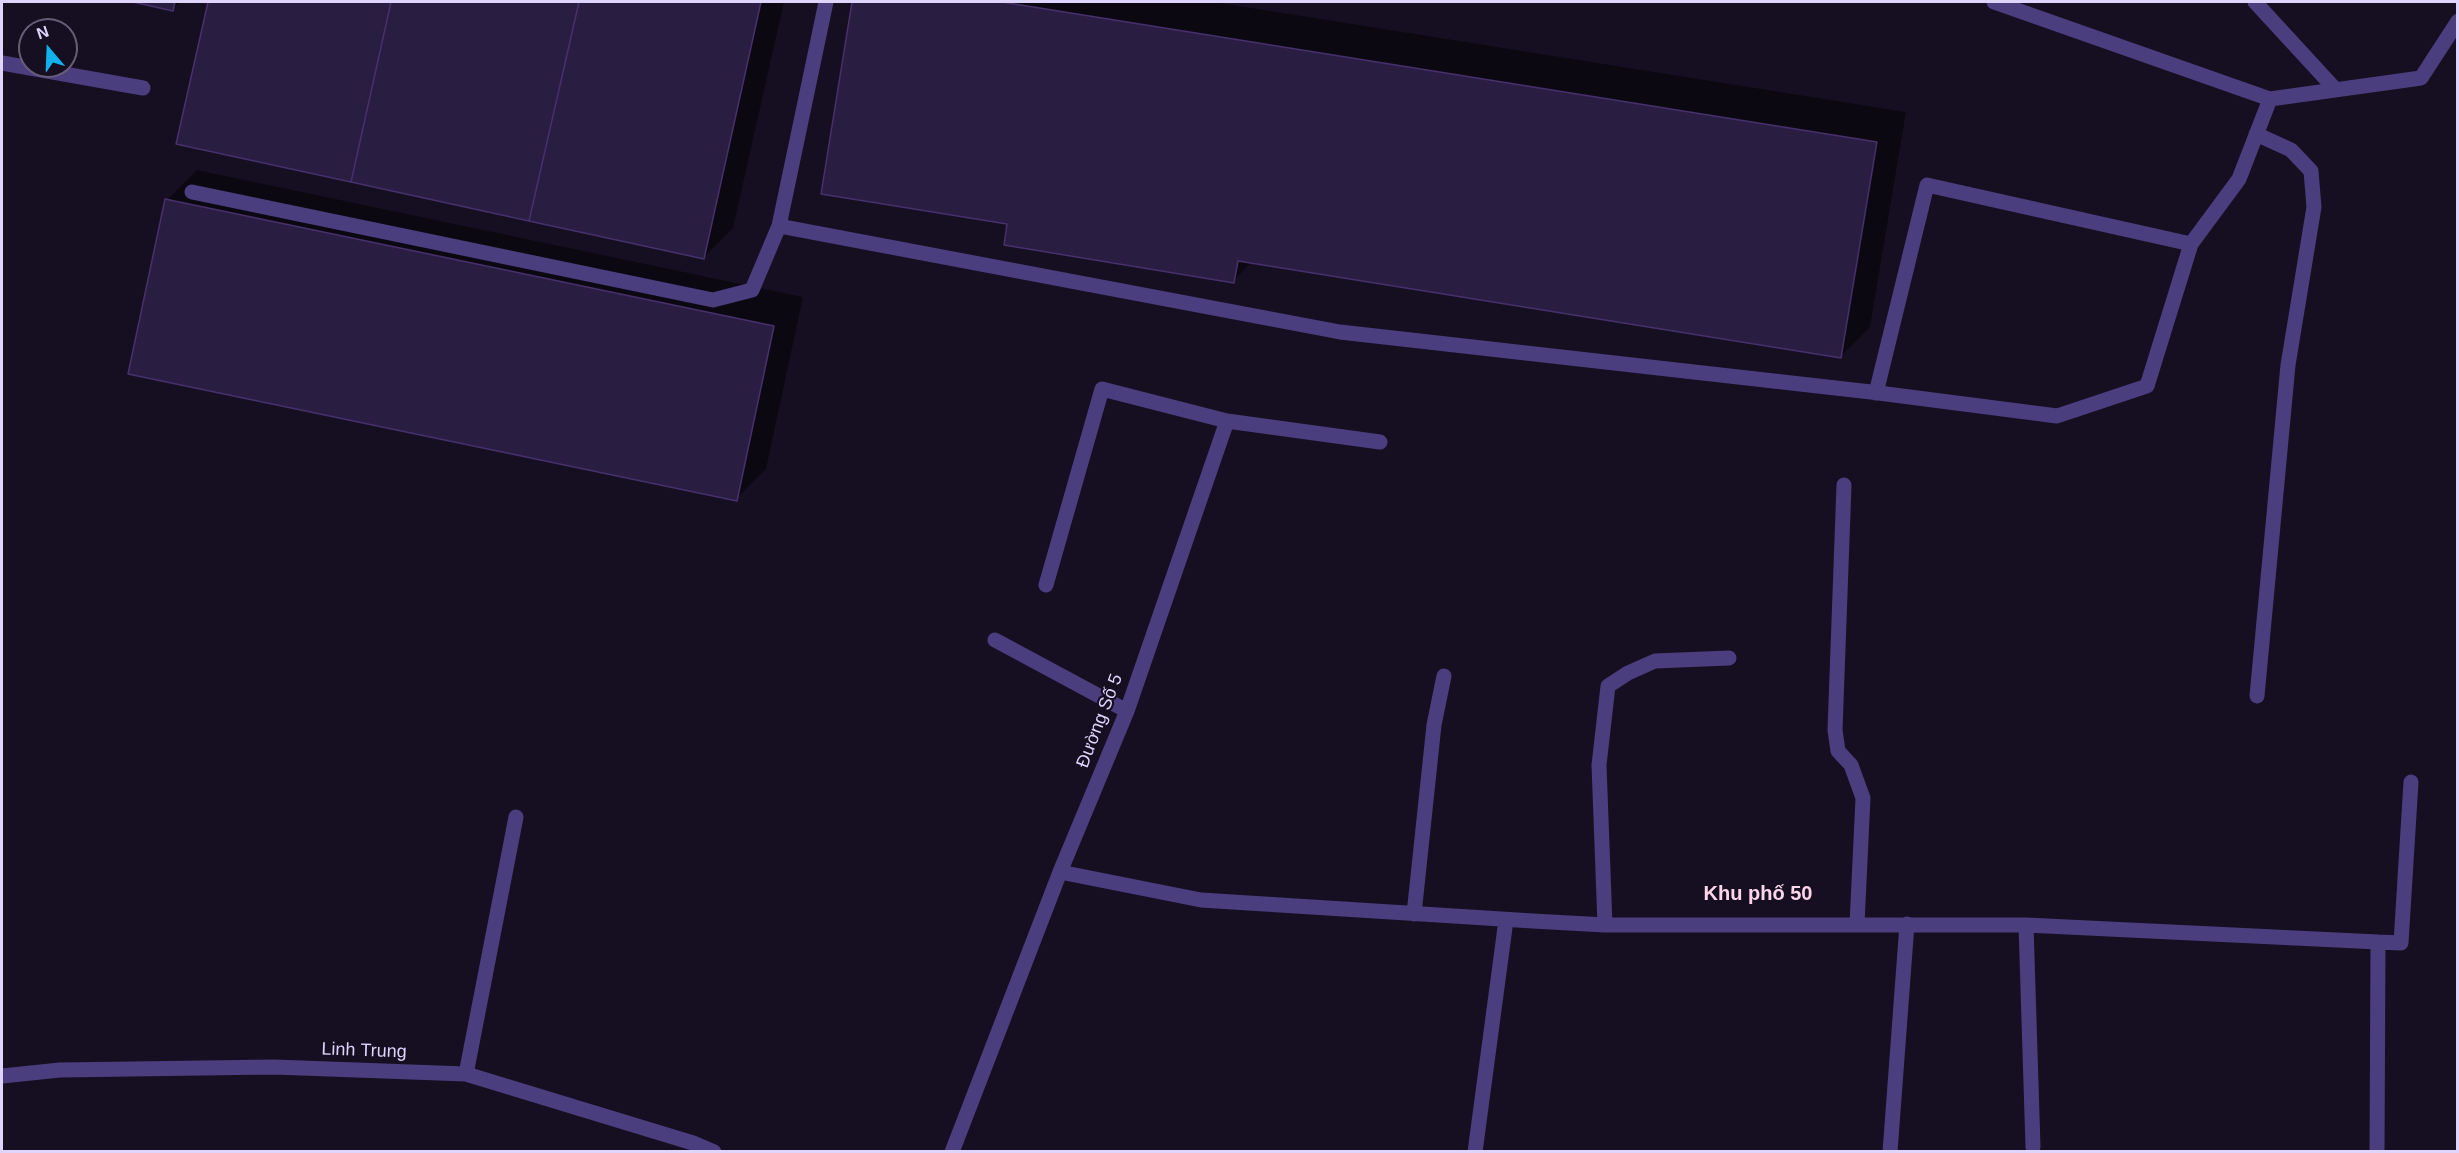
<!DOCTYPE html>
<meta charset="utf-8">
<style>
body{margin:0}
#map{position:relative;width:2459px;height:1153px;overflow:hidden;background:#160f22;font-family:Arial,sans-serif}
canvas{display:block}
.frame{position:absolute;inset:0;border:3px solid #dfd4fc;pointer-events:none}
.north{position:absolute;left:18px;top:18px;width:60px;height:60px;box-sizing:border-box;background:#160f22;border:2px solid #665e79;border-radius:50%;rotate:341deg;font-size:16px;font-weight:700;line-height:24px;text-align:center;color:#dfd4fc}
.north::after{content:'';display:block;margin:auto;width:21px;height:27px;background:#11b1eb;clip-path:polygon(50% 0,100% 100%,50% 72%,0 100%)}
</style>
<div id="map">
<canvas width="2459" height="1153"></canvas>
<div class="frame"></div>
<div class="north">N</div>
</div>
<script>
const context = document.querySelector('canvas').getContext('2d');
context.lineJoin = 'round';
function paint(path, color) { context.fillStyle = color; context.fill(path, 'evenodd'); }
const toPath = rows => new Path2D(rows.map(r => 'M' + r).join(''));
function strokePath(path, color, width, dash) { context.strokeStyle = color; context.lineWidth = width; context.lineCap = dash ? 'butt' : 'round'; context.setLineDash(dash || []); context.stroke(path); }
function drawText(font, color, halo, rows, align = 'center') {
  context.font = font + ' Arial,sans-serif'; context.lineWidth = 4.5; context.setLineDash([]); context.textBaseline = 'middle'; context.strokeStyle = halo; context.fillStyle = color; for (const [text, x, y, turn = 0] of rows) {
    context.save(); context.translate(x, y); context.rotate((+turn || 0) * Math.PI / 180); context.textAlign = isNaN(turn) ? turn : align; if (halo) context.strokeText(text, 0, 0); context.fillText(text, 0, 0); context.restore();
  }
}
paint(toPath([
 [139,2,181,2,172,10],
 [209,2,784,2,733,228,703,258,178,143],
 [854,2,1214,2,1906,112,1870,327,1841,356,1252,262,1233,281,1009,223,822,193],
 [197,170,803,297,766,469,736,499,167,200]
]), '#0007');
const building = toPath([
 [133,2,175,2,173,11,133,2],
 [208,2,391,2,351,182,176,144,208,2],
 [391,2,579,2,529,221,351,182,391,2],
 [579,2,761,2,704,259,529,221,579,2],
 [852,2,1002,2,1877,142,1841,358,1238,261,1234,283,1004,245,1007,224,821,194,852,2],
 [165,199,774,326,737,501,128,374,165,199]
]);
paint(building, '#2a1d42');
strokePath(building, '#46316c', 1.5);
strokePath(toPath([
 [1994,2,2270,99,2421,78,2458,21],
 [2255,2,2336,90],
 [2,63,143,88],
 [2256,134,2291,150,2311,171,2314,207,2288,365,2257,696],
 [192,192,713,300,752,290,779,226,826,2],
 [779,226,1340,332,1871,392,2057,416,2147,386,2191,244,2239,179,2270,99],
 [1876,393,1927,185,2191,244],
 [1227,421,1380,442],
 [1844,485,1835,730,1838,751,1851,765,1863,798,1857,924],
 [995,640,1127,711],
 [1060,872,1201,900,1533,921,1605,925,2026,925,2378,942,2377,1152],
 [1414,914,1434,725,1444,676],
 [1605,925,1599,765,1608,686,1628,673,1655,661,1729,658],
 [2026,925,2033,1147],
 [2378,942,2401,943,2411,782],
 [466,1074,516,817],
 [2,1076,60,1070,274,1067,466,1074,693,1143,714,1152],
 [952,1152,1060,872,1127,711,1227,421,1102,389,1046,585],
 [1475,1152,1506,920],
 [1890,1152,1907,924]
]), '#4b3e7e', 15);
drawText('18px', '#dfd4fc', '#160f22', [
 ["Đường Số 5",1100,721,-69],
 ["Linh Trung",364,1051,2]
]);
drawText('bold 20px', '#fcd5e8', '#160f22', [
 ["Khu phố 50",1758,894]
]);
</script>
